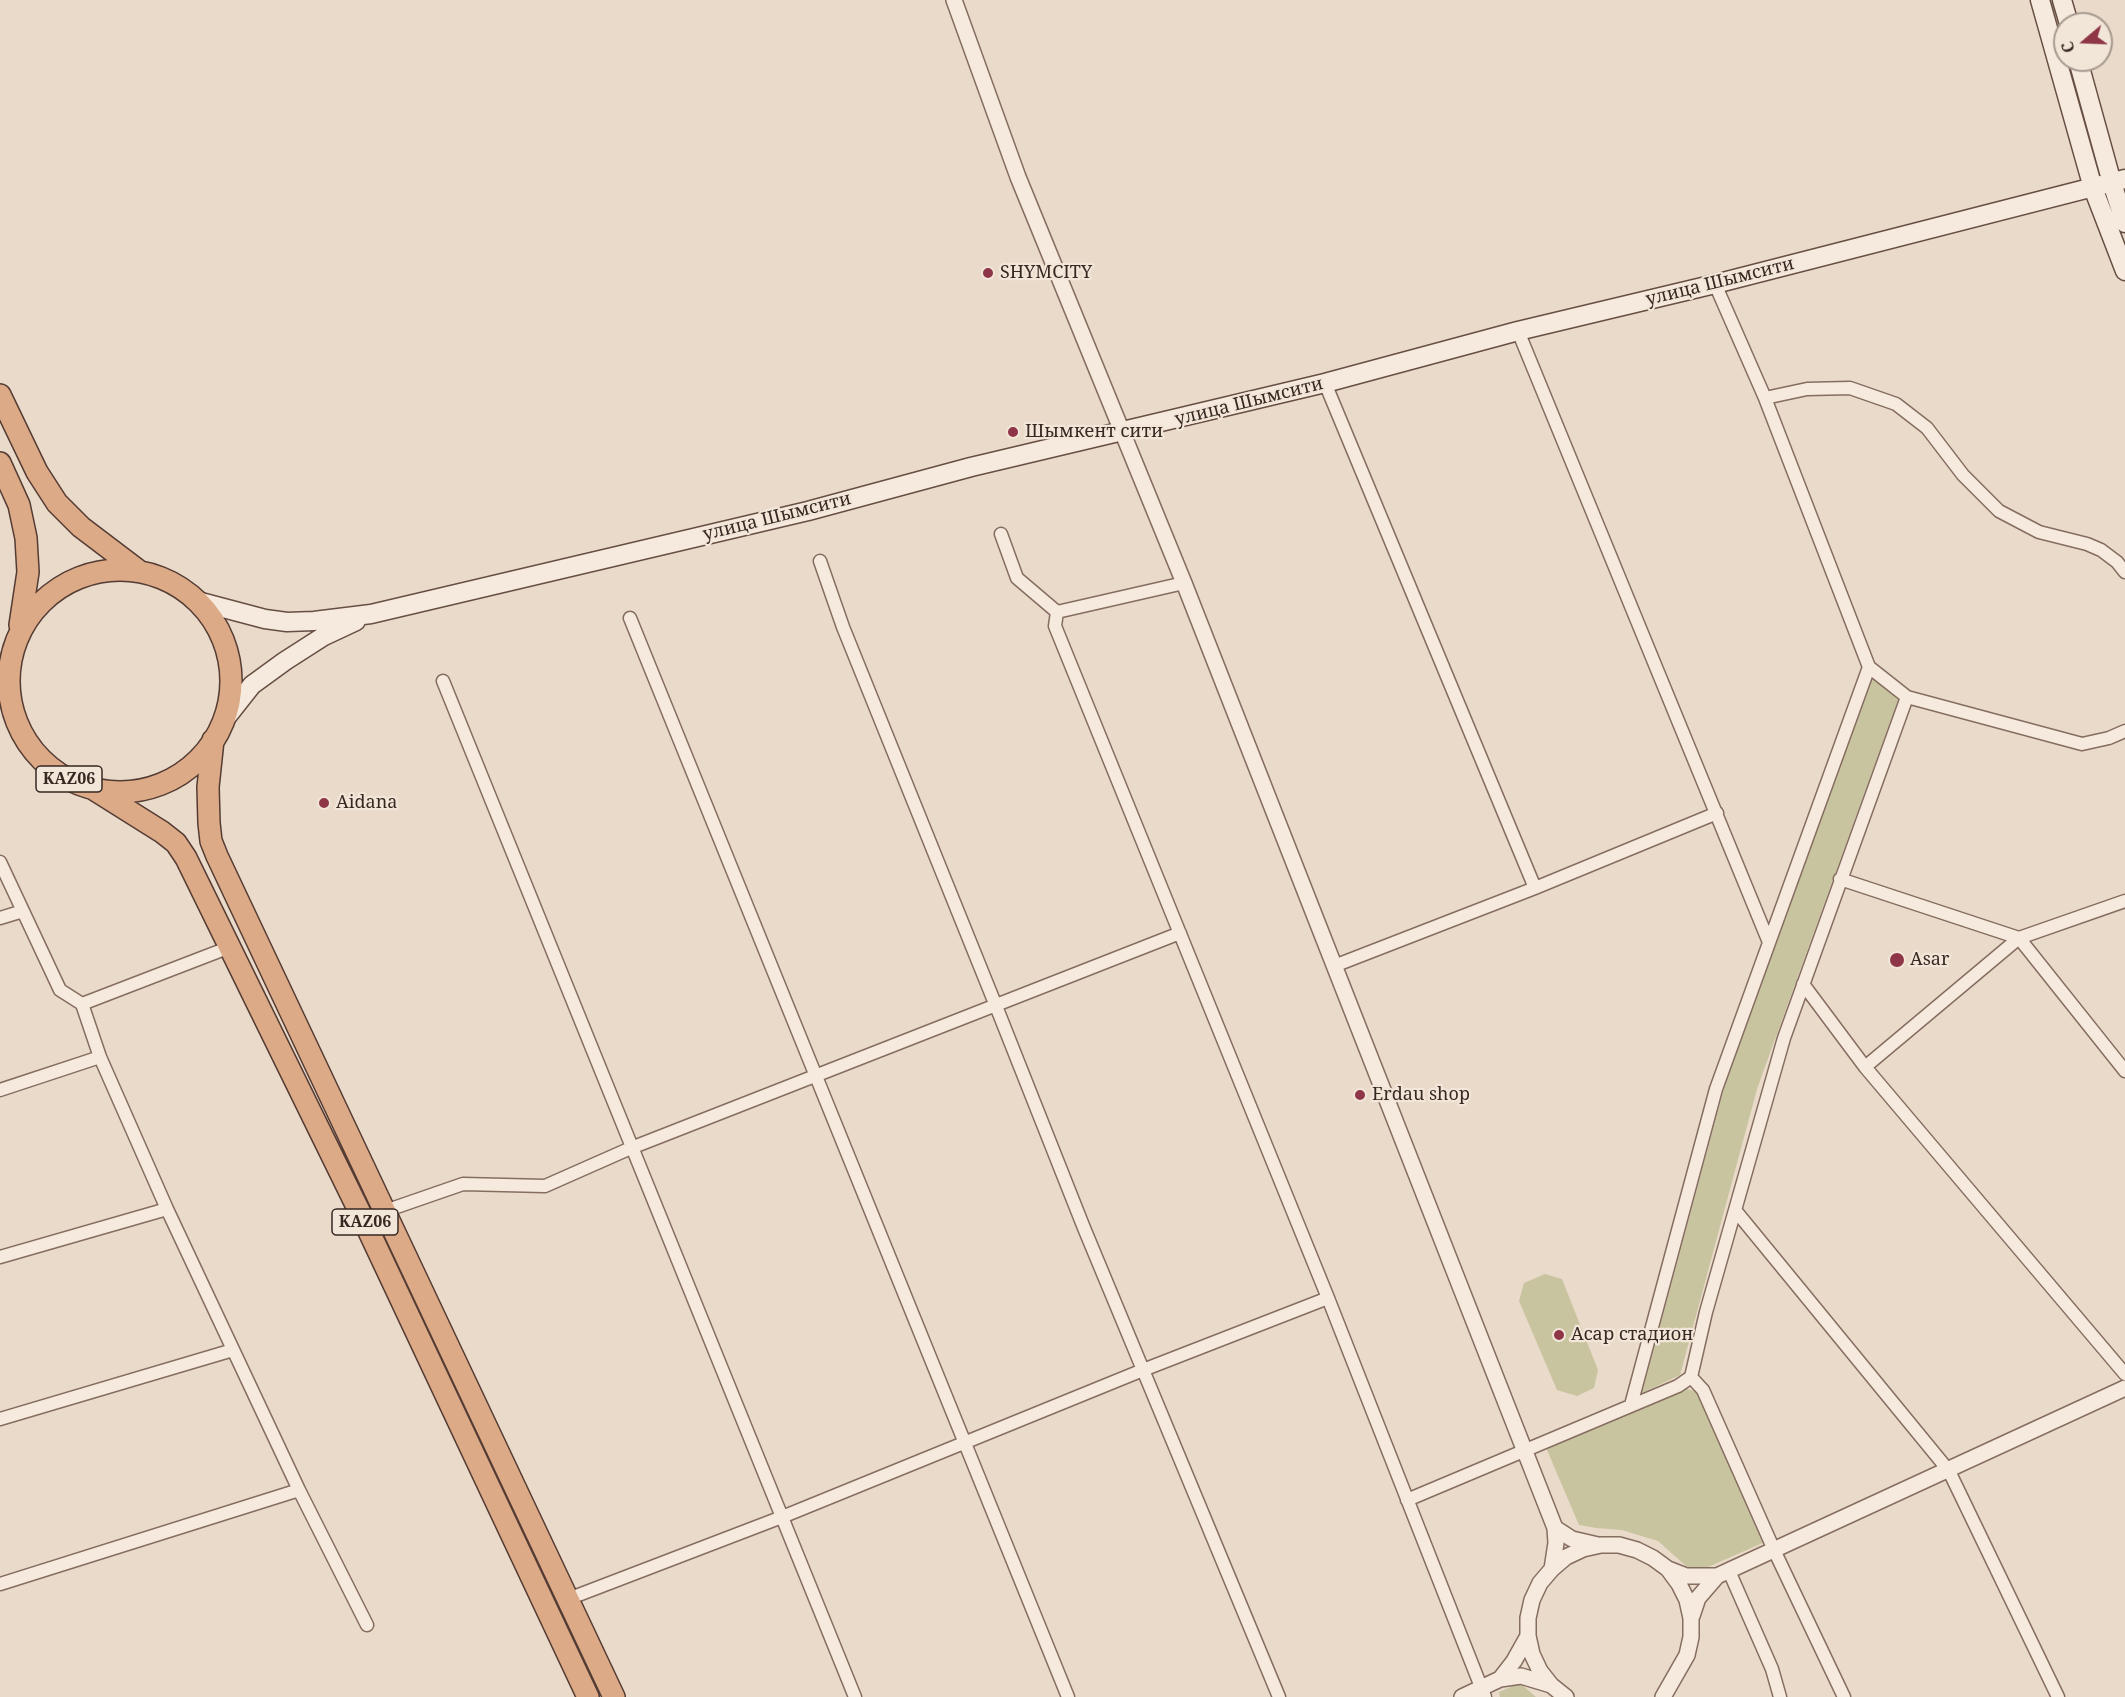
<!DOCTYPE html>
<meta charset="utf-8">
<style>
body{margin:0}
#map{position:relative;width:2125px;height:1697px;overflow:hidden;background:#eadaca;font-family:"Noto Serif",serif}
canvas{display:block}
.north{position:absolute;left:2053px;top:12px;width:60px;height:60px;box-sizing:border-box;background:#f2e6d9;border:2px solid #a79a90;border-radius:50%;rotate:251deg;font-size:16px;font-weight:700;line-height:24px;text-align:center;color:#372822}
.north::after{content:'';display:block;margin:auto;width:21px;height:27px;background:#8e3648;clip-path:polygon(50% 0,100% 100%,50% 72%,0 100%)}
</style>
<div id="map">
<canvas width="2125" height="1697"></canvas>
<div class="north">С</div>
</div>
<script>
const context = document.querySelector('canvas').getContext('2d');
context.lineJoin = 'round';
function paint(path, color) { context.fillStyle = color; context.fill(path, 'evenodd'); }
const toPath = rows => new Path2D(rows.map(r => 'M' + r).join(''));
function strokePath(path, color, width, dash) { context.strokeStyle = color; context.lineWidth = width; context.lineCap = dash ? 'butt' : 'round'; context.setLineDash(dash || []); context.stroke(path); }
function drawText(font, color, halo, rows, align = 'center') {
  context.font = font + ' "Noto Serif",serif'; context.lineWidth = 4.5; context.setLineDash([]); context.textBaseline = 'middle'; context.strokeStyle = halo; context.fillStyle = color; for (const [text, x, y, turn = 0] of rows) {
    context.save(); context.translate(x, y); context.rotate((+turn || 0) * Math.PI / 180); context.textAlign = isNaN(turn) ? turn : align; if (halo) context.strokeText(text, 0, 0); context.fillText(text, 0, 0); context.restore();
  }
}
paint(toPath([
 [1873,678,1898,700,1757,1089,1680,1375,1642,1393,1729,1070,1813,841,1867,686],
 [1545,1274,1562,1279,1598,1370,1594,1388,1577,1396,1557,1390,1519,1301,1524,1283],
 [1685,1388,1700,1393,1765,1542,1699,1571,1686,1566,1658,1541,1622,1530,1596,1528,1579,1525,1547,1450,1550,1444],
 [1520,1683,1536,1697,1500,1697,1499,1692]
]), '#c8c49f');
const minor = toPath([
 [1715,284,1765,398,1869,667,1907,697,2082,744,2109,738,2125,731],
 [1518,331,1768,940],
 [1325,383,1535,888],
 [1765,398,1807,389,1850,388,1896,404,1927,428,1963,475,1999,511,2039,532,2087,544,2101,550,2117,562,2125,572],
 [1001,534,1017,578,1057,612],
 [820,561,843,627,996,1006,1084,1228,1279,1697],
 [1184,583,1057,612,1055,626,1328,1298,1485,1697],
 [630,618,1068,1697],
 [443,681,855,1697],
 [0,862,60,990,82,1004,100,1057,167,1209,299,1490,367,1625],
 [1840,879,2019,938,2125,1071],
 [0,918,23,911],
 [1334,966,1535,888,1717,813],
 [1803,984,1865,1067,2125,1374],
 [82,1004,230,947],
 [1865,1067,2019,938,2125,901],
 [0,1090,100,1057],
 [1735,1210,1949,1471,2058,1697],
 [385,1211,463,1184,545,1186,631,1148,1180,933],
 [0,1257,167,1209],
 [1691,1377,1703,1390,1774,1550,1844,1697],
 [1631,1405,1716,1089,1869,667],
 [0,1419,233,1350],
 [1407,1500,1678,1386,1691,1377,1706,1312,1784,1038,1907,697],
 [1729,1571,1772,1669,1780,1697],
 [0,1584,299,1490],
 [568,1599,782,1517,1143,1370,1328,1298]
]);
const tertiary = toPath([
 [954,0,1018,177,1184,583,1555,1528,1556,1543,1552,1569],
 [1555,1528,1572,1539,1598,1545],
 [1668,1569,1686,1576,1717,1576,2125,1388],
 [1692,1616,1698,1598,1717,1576],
 [1500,1679,1514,1661,1528,1636],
 [1462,1697,1500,1679,1521,1676,1551,1685],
 [1566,1697,1551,1685,1540,1671,1532,1654,1528,1636,1528,1618,1532,1600,1540,1583,1552,1569,1566,1557,1583,1549,1601,1545,1619,1545,1637,1550,1653,1558,1668,1569,1679,1584,1687,1600,1691,1618,1691,1637,1687,1655,1663,1697]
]);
const secondary = toPath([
 [2040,0,2093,188,2125,271],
 [2062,0,2069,24],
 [2078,60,2112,183,2125,223],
 [197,601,265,619,287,622,314,621,371,614,808,511,971,467,1325,383,1518,331,1715,284,2125,179],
 [222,723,252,685,285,661,324,636,356,621]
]);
const trunk = toPath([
 [0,395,37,472,57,503,81,527,139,571],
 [0,463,19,505,26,538,28,572,20,625],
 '9 681a111 111 0 1 1 222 0a111 111 0 1 1-222 0Z',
 [213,740,208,787,209,823,211,841,217,856,614,1697],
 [92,788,162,832,176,843,186,858,364,1221,588,1697]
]);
strokePath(minor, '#856d60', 15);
strokePath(tertiary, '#856d60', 18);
strokePath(secondary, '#674e43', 21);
strokePath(trunk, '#543c34', 24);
strokePath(minor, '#f6e9dd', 12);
strokePath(tertiary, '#f6e9dd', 15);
strokePath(secondary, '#f6e9dd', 18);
strokePath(trunk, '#dcaa86', 21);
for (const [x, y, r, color] of [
 [988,273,6,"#8e3648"],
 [1013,432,6,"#8e3648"],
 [324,803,6,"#8e3648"],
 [1897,960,8,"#8e3648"],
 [1360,1095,6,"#8e3648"],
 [1559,1335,6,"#8e3648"]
]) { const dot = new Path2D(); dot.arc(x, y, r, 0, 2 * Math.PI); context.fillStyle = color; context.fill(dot); strokePath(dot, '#f2e6d9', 2); }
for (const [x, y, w] of [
 [69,779,66],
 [365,1222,66]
]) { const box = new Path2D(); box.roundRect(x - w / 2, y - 13, w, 26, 4.5); context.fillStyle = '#f2e6d9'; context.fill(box); strokePath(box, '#372822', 1.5); }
drawText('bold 16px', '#372822', null, [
 ["KАZ06",69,779],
 ["KАZ06",365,1222]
]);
drawText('18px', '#372822', '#f2e6d9', [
 ["SHYMCITY",1000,273],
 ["Шымкент сити",1025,432],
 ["Aidana",336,803],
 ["Asar",1910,960],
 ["Erdau shop",1372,1095],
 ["Асар стадион",1571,1335]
], 'left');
drawText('18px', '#372822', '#f2e6d9', [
 ["улица Шымсити",1720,282,-14],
 ["улица Шымсити",1249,402,-14],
 ["улица Шымсити",777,517,-14]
]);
</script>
